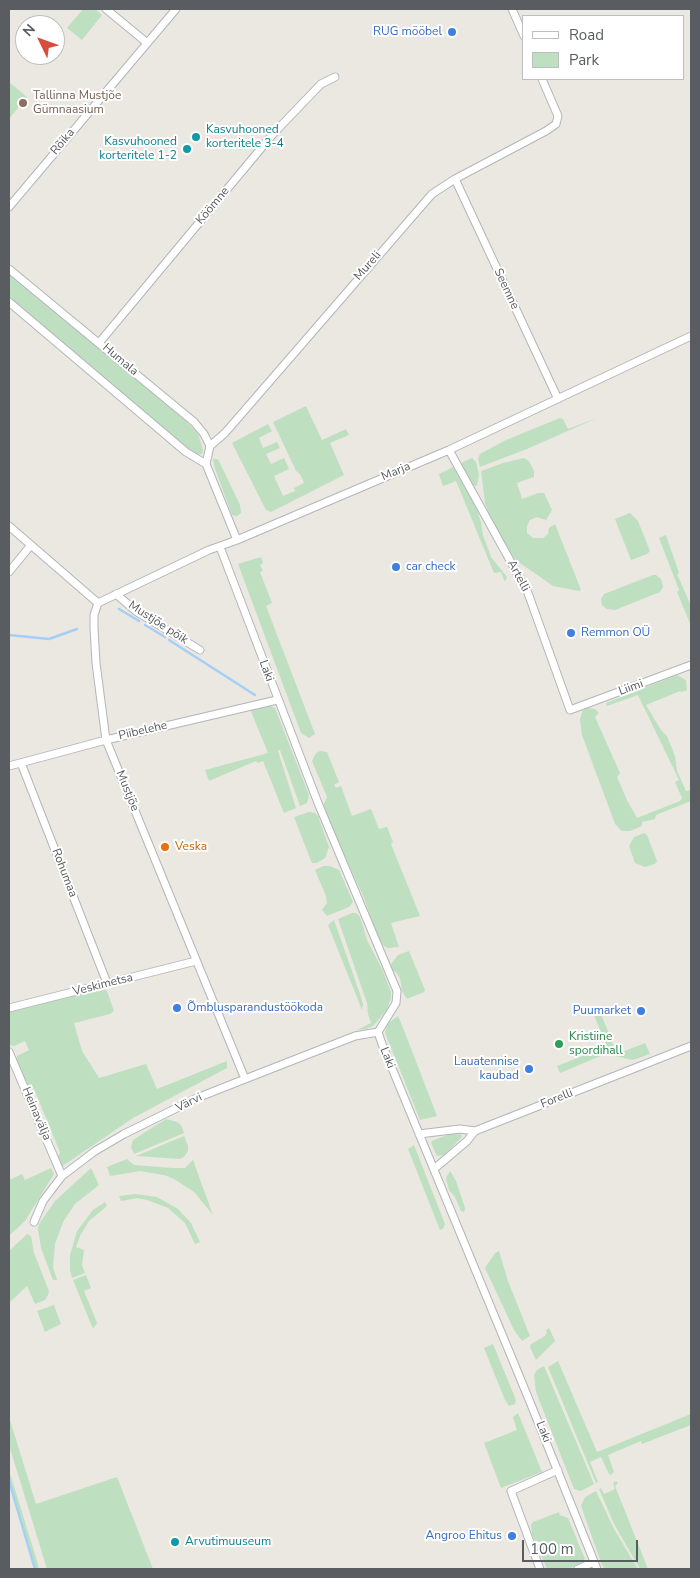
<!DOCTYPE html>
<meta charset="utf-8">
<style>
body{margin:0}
#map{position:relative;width:700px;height:1578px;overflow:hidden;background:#eae8e0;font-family:"Nunito Sans",sans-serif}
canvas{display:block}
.frame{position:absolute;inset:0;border:10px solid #595c60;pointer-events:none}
.legend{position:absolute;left:522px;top:15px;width:162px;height:65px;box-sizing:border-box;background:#fff;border:1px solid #bdbebf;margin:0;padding:6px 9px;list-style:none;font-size:15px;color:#595c60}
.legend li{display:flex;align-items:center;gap:10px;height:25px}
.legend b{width:25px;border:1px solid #bdbebf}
.north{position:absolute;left:15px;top:15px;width:50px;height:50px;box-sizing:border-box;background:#fff;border:1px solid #bdbebf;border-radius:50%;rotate:312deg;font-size:14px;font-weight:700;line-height:20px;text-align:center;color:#595c60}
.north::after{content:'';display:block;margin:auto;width:18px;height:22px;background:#d74c3a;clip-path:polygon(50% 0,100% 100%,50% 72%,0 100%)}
.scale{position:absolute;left:522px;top:1540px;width:116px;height:22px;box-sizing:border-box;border:2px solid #595c60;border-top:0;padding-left:6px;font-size:15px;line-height:18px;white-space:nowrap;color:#595c60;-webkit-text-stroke:4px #fff;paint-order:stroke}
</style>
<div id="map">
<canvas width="700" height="1578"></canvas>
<div class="frame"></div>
<ul class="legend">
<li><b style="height:6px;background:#fff"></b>Road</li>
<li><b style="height:14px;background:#bee0c0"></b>Park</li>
</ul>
<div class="north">N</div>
<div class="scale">100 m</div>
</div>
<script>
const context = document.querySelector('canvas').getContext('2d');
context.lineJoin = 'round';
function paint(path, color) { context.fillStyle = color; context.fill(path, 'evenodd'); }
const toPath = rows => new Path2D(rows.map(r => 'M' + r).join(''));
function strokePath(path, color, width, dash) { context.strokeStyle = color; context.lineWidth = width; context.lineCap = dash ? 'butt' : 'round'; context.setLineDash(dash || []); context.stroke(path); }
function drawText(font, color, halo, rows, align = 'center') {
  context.font = font + ' "Nunito Sans",sans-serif'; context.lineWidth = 4; context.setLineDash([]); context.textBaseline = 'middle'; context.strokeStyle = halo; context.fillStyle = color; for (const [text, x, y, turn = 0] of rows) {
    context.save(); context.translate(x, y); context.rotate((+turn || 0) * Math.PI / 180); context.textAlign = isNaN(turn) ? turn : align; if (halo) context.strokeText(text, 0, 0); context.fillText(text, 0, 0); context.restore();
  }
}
paint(toPath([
 [83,9,95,9,102,15,82,40,67,28],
 [9,82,27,97,9,119],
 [9,274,185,420,198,434,203,450,202,454,195,455,9,299],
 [306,406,322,440,346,429,349,435,330,443,344,475,271,512,266,510,232,443,268,424,272,431,259,438,263,448,277,442,280,448,266,454,271,464,284,458,289,469,274,476,283,496,295,491,294,488,304,483,300,474,296,471,273,422],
 [560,418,563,419,568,429,597,418,527,449,480,467,478,459,480,454,506,440],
 [472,458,476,462,479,475,477,486,472,485,461,463],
 [524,458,529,461,534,471,534,477,517,483,522,499,538,493,544,493,552,510,546,520,537,517,530,520,527,526,527,533,533,538,543,538,548,534,549,528,555,524,581,590,579,591,553,586,517,561,510,553,489,516,485,503,481,471,503,463],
 [213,459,217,459,219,461,240,505,241,513,237,516,232,515,215,469],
 [453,467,476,507,481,522,483,535,491,557,507,577,505,582,501,572,494,573,456,481,443,486,439,474],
 [630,513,638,521,650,551,647,554,631,560,615,519],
 [666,535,679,573,677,574,691,606,691,626,677,592,679,590,659,538],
 [261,557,263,563,260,565,263,571,260,572,272,603,266,606,315,734,309,738,301,733,238,564],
 [653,575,656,575,661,579,663,587,660,592,615,610,607,609,602,605,601,599,604,594],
 [677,675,686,680,687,690,682,692,680,691,646,705,661,730,667,736,675,756,677,771,686,791,691,790,691,801,656,815,655,819,642,822,642,826,630,831,622,831,615,824,582,735,580,719,583,710,589,708,595,709,599,713,595,717,620,773,617,777,627,800,637,818,680,801,682,798,675,782,679,780,638,695,607,706,606,703],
 [268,705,275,708,309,795,307,803,300,806,280,750,278,751,296,808,284,813,263,761,258,763,256,761,209,781,205,770,268,753,250,709],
 [320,751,327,752,339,782,334,785,336,788,341,786,352,816,371,809,379,829,387,827,393,842,391,844,420,916,391,923,399,947,389,948,385,947,379,940,364,898,328,820,323,806,327,797,312,761,316,753],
 [309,812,315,813,318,816,329,847,325,858,317,863,312,863,311,861,294,817],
 [644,833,647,835,657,861,655,864,645,867,635,863,629,846,634,837],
 [323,866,330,866,339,870,353,902,349,907,327,916,322,910,327,903,326,896,315,870],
 [352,913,356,913,360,917,367,940,383,971,391,992,391,997,387,1010,373,1026,366,1029,357,1030,371,1023,368,1014,367,1003,338,919],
 [334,920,360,994,363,1004,362,1010,328,925],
 [409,951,425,990,424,992,407,999,402,991,400,978,397,973,392,970,391,964,398,955],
 [102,988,107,991,114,1011,110,1014,74,1023,82,1051,99,1078,146,1064,157,1089,227,1061,227,1068,133,1118,61,1167,58,1157,60,1152,34,1089,28,1088,16,1059,17,1056,29,1050,25,1041,14,1046,10,1045,9,1042,9,1012],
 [599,1009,617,1054,645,1043,650,1054,633,1060,606,1054,603,1048,606,1046,593,1012],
 [398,1016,407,1038,437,1116,420,1120,385,1033,387,1024],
 [600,1049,603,1055,560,1073,557,1066],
 [166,1119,177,1122,181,1125,184,1133,134,1154,131,1147,133,1140],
 [450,1134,461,1134,462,1137,444,1155,437,1156,431,1143,432,1141],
 [184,1136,188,1146,188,1151,184,1157,180,1159,136,1156],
 [414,1145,445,1224,443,1229,440,1230,408,1149],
 [127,1159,134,1165,173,1168,185,1168,193,1160,213,1215,194,1192,174,1179,164,1175,140,1171,110,1176,107,1167],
 [51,1168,54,1174,25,1221,9,1236,9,1180,22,1174,25,1180],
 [91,1168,99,1185,75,1204,63,1222,55,1244,53,1267,57,1280,53,1280,41,1248,38,1229,39,1224,55,1201],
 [450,1171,456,1181,465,1208,464,1212,461,1211,455,1197,449,1190,446,1178],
 [135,1194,157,1197,178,1209,191,1223,200,1242,195,1244,185,1223,168,1208,147,1200,137,1198,121,1201,119,1196],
 [105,1202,107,1206,89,1221,80,1236,76,1247,84,1250,82,1265,85,1273,72,1278,70,1270,70,1255,77,1231,93,1210],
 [27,1234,31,1236,34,1253,49,1291,48,1295,45,1300,35,1304,27,1286,9,1303,9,1251],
 [499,1251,508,1281,530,1336,522,1341,514,1330,485,1268,495,1253],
 [86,1275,91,1288,84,1291,97,1323,93,1329,73,1280],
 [54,1305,61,1324,45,1332,37,1311],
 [549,1328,555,1341,536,1360,530,1347,531,1344,545,1336,547,1333,546,1330],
 [493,1344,516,1400,515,1404,509,1406,505,1400,484,1348],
 [558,1361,597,1452,691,1414,691,1425,642,1444,641,1441,608,1455,614,1472,611,1475,609,1474,601,1457,590,1462,598,1482,596,1483,548,1367],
 [544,1366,594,1484,581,1491,574,1489,536,1392,534,1375,537,1370],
 [518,1413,542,1472,501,1488,484,1443,517,1430,513,1417],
 [9,1417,36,1504,117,1477,153,1569,47,1569,9,1445],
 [9,1470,37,1561,39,1569,35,1569,9,1481],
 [616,1481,618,1483,615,1486,648,1569,640,1569,614,1524,599,1489,601,1488,604,1494,615,1489,613,1483],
 [596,1491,614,1529,638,1569,605,1569,602,1565,581,1506,585,1497],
 [559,1512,560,1515,568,1518,585,1559,579,1565,568,1569,547,1569,532,1534,531,1525,533,1522]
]), '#bee0c0');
strokePath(toPath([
 [119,609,139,621],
 [145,625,165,637],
 [9,635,49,639,77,629],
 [169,640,255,695],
 [9,1481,35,1569]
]), '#a5cff6', 2.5);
const minor = toPath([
 [106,9,146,42],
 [512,9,524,36],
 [455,179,558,399],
 [9,207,176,9],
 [9,269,194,422,204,434,210,446,206,464,237,540],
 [9,302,186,452,206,464],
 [99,343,273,134,321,84,335,77],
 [210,446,225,433,432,194,455,179,546,131,556,124,558,116,542,79],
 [449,450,528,593,570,710,691,665],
 [9,526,98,603],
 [220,547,318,803,397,991,396,1003,378,1032,382,1044,530,1402,597,1569],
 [9,572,31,545],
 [116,594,137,612,200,650],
 [98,603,209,550,237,540,449,450,691,336],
 [98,603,94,615,94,628,96,663,106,740,245,1079],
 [21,763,107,983],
 [9,766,106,740,277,700],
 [9,1008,196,961],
 [9,1052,62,1176],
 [419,1134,460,1129,475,1131],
 [434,1169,467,1141,475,1131,691,1046],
 [34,1222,43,1201,62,1176,95,1151,124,1134,197,1098,240,1081,355,1036,378,1032],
 [540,1569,511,1491,558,1470],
 [578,1569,594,1562]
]);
strokePath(minor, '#b3b5ba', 9);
strokePath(minor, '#fff', 7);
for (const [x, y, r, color] of [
 [452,32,5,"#3f7fe0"],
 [23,103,5,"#8d6e63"],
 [196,137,5,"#0f9aa8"],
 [187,149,5,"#0f9aa8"],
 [396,567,5,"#3f7fe0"],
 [571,633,5,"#3f7fe0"],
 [165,847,5,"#e8710a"],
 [177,1008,5,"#3f7fe0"],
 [641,1011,5,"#3f7fe0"],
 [559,1044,5,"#2e9e5b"],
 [529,1069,5,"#3f7fe0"],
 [512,1536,5,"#3f7fe0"],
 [175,1542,5,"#0f9aa8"]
]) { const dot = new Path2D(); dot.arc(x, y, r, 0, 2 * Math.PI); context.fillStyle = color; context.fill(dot); strokePath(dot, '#fff', 2); }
drawText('12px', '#366cbe', '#fff', [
 ["RUG mööbel",442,32],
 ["car check",406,567,"left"],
 ["Remmon OÜ",581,633,"left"],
 ["Õmblusparandustöökoda",187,1008,"left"],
 ["Puumarket",631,1011],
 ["Lauatennise",519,1062],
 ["kaubad",519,1076],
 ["Angroo Ehitus",502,1536]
], 'right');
drawText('12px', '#785e54', '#fff', [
 ["Tallinna Mustjõe",33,96],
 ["Gümnaasium",33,110]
], 'left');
drawText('12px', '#0d838f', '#fff', [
 ["Kasvuhooned",206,130],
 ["korteritele 3-4",206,144],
 ["Kasvuhooned",177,142,"right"],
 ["korteritele 1-2",177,156,"right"],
 ["Arvutimuuseum",185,1542]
], 'left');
drawText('12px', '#595c60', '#fff', [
 ["Rõika",63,142,-50],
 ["Köömne",213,206,-50],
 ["Mureli",368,266,-49],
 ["Seemne",506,289,65],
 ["Humala",120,360,40],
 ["Marja",396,472,-23],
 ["Artelli",518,576,62],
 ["Mustjõe põik",158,623,33],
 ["Laki",266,671,70],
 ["Liimi",631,688,-20],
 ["Piibelehe",143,731,-13],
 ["Mustjõe",127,791,68],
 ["Rohumaa",64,873,69],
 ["Veskimetsa",103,985,-14],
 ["Laki",387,1058,68],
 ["Forelli",557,1099,-22],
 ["Värvi",189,1103,-26],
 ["Heinavälja",36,1114,67],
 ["Laki",543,1432,68]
]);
drawText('12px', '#c56008', '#fff', [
 ["Veska",175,847]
], 'left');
drawText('12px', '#27864d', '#fff', [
 ["Kristiine",569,1037],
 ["spordihall",569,1051]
], 'left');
</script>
